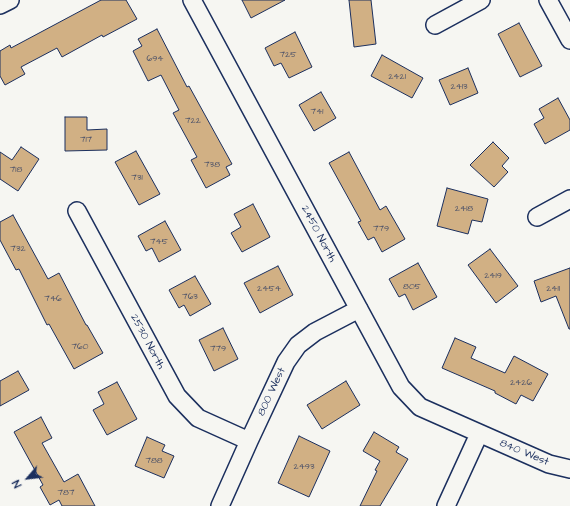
<!DOCTYPE html>
<style>
body{margin:0}
#map{position:relative;width:570px;height:506px;overflow:hidden;background:#f6f6f2;font-family:"Architects Daughter",sans-serif}
canvas{display:block}
.north{position:absolute;left:8px;top:458px;width:40px;height:40px;-webkit-text-stroke:3px #f6f6f2;paint-order:stroke;rotate:242deg;font-size:11px;font-weight:700;line-height:16px;text-align:center;color:#1b2f5e}
.north::after{content:'';display:block;margin:auto;width:14px;height:18px;background:#1b2f5e;clip-path:polygon(50% 0,100% 100%,50% 72%,0 100%)}
</style>
<div id="map">
<canvas width="570" height="506"></canvas>
<div class="north">N</div>
</div>
<script>
const context = document.querySelector('canvas').getContext('2d');
context.lineJoin = 'round';
function paint(path, color) { context.fillStyle = color; context.fill(path, 'evenodd'); }
const toPath = rows => new Path2D(rows.map(r => 'M' + r).join(''));
function strokePath(path, color, width, dash) { context.strokeStyle = color; context.lineWidth = width; context.lineCap = dash ? 'butt' : 'round'; context.setLineDash(dash || []); context.stroke(path); }
function drawText(font, color, halo, rows, align = 'center') {
  context.font = font + ' "Architects Daughter",sans-serif'; context.lineWidth = 4; context.setLineDash([]); context.textBaseline = 'middle'; context.strokeStyle = halo; context.fillStyle = color; for (const [text, x, y, turn = 0] of rows) {
    context.save(); context.translate(x, y); context.rotate((+turn || 0) * Math.PI / 180); context.textAlign = isNaN(turn) ? turn : align; if (halo) context.strokeText(text, 0, 0); context.fillText(text, 0, 0); context.restore();
  }
}
const building = toPath([
 [101,0,126,0,137,19,103,37,102,35,62,57,57,48,21,67,25,74,5,85,0,76,0,51,10,45,11,48,101,0],
 [242,0,285,0,251,18,242,0],
 [349,0,371,0,376,44,354,47,349,0],
 [519,23,542,66,520,77,498,34,519,23],
 [157,29,187,87,189,86,232,164,226,167,230,175,206,188,191,160,197,157,173,113,179,110,161,75,148,81,133,51,142,46,138,39,157,29],
 [295,32,312,67,289,78,281,63,274,66,265,48,295,32],
 [382,55,423,78,412,98,371,76,382,55],
 [468,68,478,93,450,105,439,80,468,68],
 [321,92,336,118,314,131,299,105,321,92],
 [558,98,570,120,570,130,545,144,534,124,544,118,539,109,558,98],
 [65,117,87,117,87,130,107,129,107,150,65,151,65,117],
 [493,142,509,158,502,166,508,172,494,187,470,165,493,142],
 [21,147,39,159,18,191,0,179,0,152,12,160,21,147],
 [136,151,160,194,139,205,115,162,136,151],
 [349,152,380,210,386,206,405,239,382,252,374,237,368,240,358,222,361,221,329,163,349,152],
 [447,188,488,199,482,222,472,220,468,234,437,226,447,188],
 [253,204,270,237,242,252,231,233,241,227,234,214,253,204],
 [13,215,48,279,59,273,86,325,87,325,103,353,74,369,49,324,47,325,19,269,16,270,0,240,0,222,13,215],
 [165,221,181,250,159,262,152,248,146,251,138,236,165,221],
 [490,249,518,286,496,303,468,265,490,249],
 [418,263,437,297,413,310,405,294,399,297,389,279,418,263],
 [278,266,293,295,260,313,244,283,278,266],
 [570,268,570,329,569,329,556,296,541,302,534,281,570,268],
 [195,276,211,304,190,316,184,305,179,308,169,290,195,276],
 [223,328,238,359,214,371,199,340,223,328],
 [455,338,476,347,471,358,505,373,514,356,548,374,533,401,521,395,516,404,495,393,495,391,442,368,455,338],
 [18,371,29,390,0,406,0,381,18,371],
 [346,381,360,405,322,429,307,405,346,381],
 [117,382,137,419,107,435,93,410,104,404,98,392,117,382],
 [41,417,52,438,42,443,64,482,78,474,95,506,62,506,59,500,50,505,40,487,43,485,14,432,41,417],
 [374,432,399,447,396,452,408,459,380,506,360,506,377,471,375,470,380,461,363,451,374,432],
 [299,436,330,451,309,497,278,483,299,436],
 [147,437,165,445,162,451,174,456,164,478,135,466,147,437]
]);
paint(building, '#d1b084');
strokePath(building, '#1b2f5e', 1);
const minor = toPath([
 [192,0,401,387,420,407,549,464,570,469],
 [548,0,570,40],
 [0,5,10,0],
 [435,25,481,0],
 [77,211,177,396,198,418,249,441],
 [537,217,570,199],
 [220,506,249,441,286,362,298,345,315,332,359,309],
 [446,506,479,434]
]);
strokePath(minor, '#1b2f5e', 20);
strokePath(minor, '#f6f6f2', 17);
drawText('9px', '#484f68', null, [
 ["725",288,55],
 ["694",155,59],
 ["2421",397,77],
 ["2413",459,87],
 ["741",317,112],
 ["722",193,121],
 ["717",86,140],
 ["738",212,165],
 ["718",16,170],
 ["731",137,178],
 ["2418",464,209],
 ["779",381,229],
 ["745",159,242],
 ["732",18,249],
 ["2419",493,276],
 ["805",412,287],
 ["2454",269,289],
 ["2411",553,289],
 ["763",190,297],
 ["746",53,299],
 ["760",80,347],
 ["779",218,349],
 ["2426",521,383],
 ["788",154,461],
 ["2493",304,467],
 ["787",66,493]
]);
drawText('11px', '#1b2f5e', '#f6f6f2', [
 ["2450 North",318,234,62],
 ["2530 North",147,342,62],
 ["800 West",272,392,-65],
 ["840 West",524,453,23]
]);
</script>
